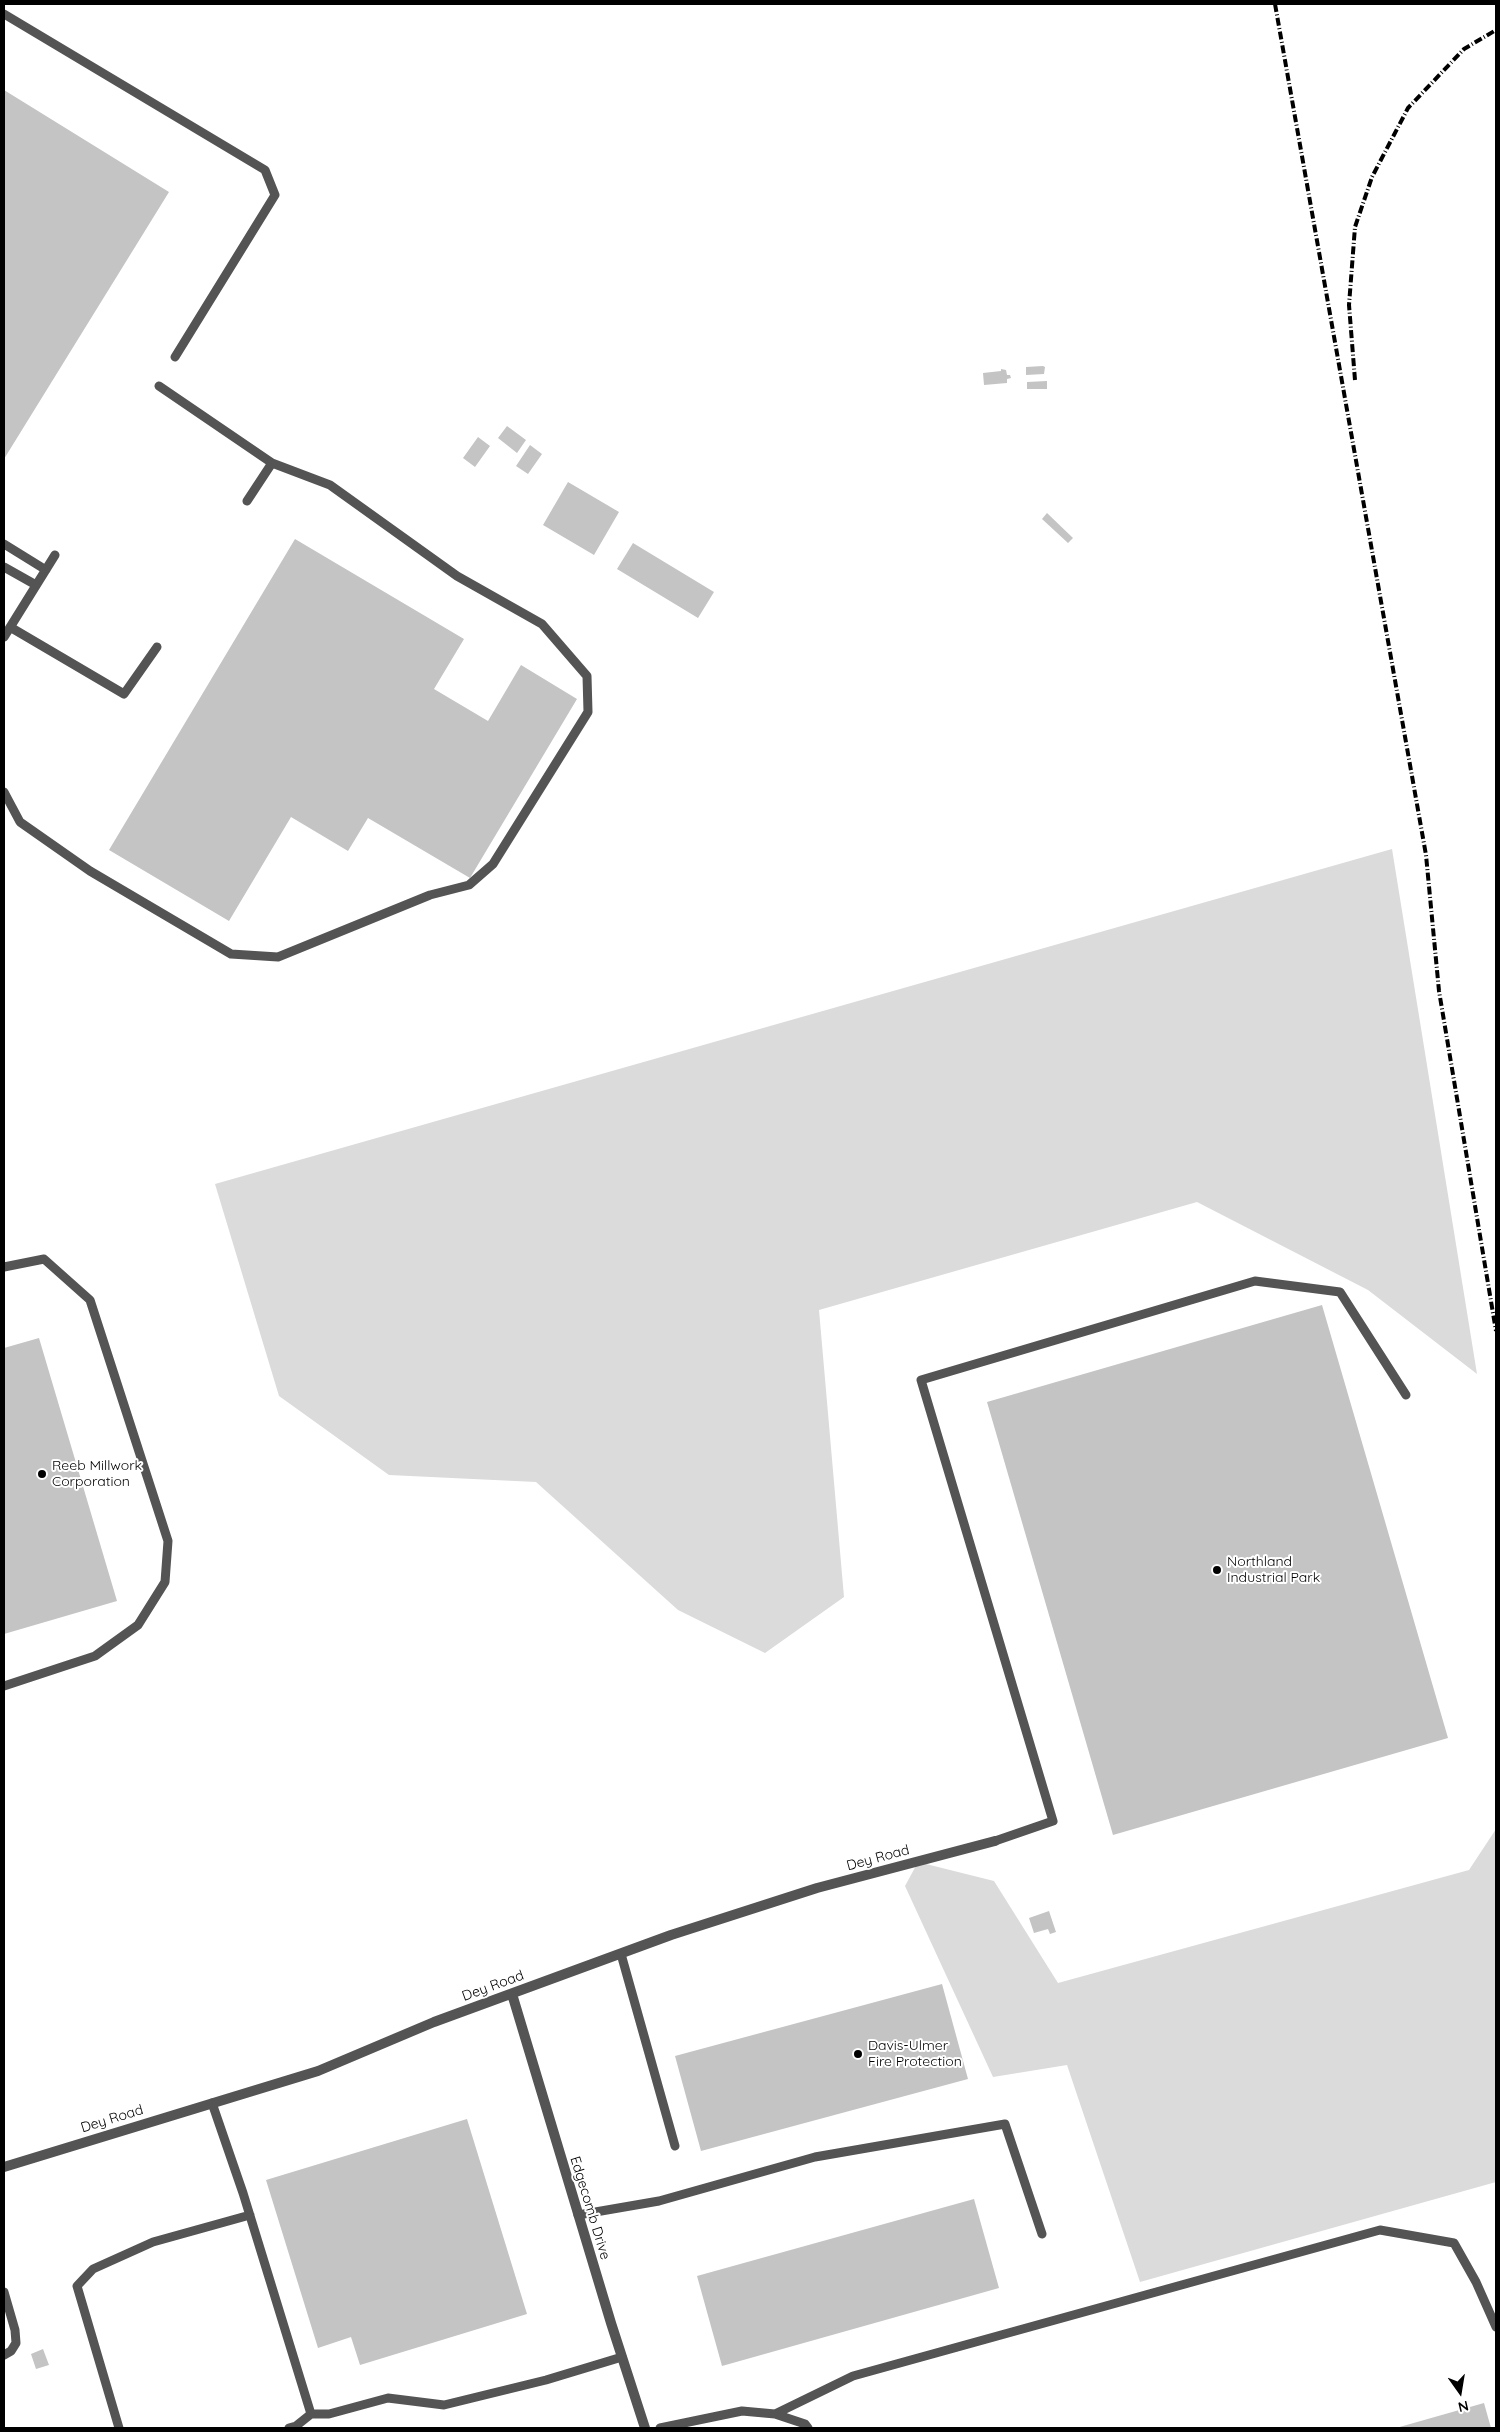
<!DOCTYPE html>
<style>
body{margin:0}
#map{position:relative;width:1500px;height:2432px;overflow:hidden;background:#fff;font-family:Quicksand,sans-serif}
canvas{display:block}
.frame{position:absolute;inset:0;border:5px solid #000;pointer-events:none}
.north{position:absolute;left:1435px;top:2367px;width:50px;height:50px;-webkit-text-stroke:4px #fff;paint-order:stroke;rotate:167deg;font-size:14px;font-weight:700;line-height:20px;text-align:center;color:#000}
.north::after{content:'';display:block;margin:auto;width:18px;height:22px;background:#000;clip-path:polygon(50% 0,100% 100%,50% 72%,0 100%)}
</style>
<div id="map">
<canvas width="1500" height="2432"></canvas>
<div class="frame"></div>
<div class="north">N</div>
</div>
<script>
const context = document.querySelector('canvas').getContext('2d');
context.lineJoin = 'round';
function paint(path, color) { context.fillStyle = color; context.fill(path, 'evenodd'); }
const toPath = rows => new Path2D(rows.map(r => 'M' + r).join(''));
function strokePath(path, color, width, dash) { context.strokeStyle = color; context.lineWidth = width; context.lineCap = dash ? 'butt' : 'round'; context.setLineDash(dash || []); context.stroke(path); }
function drawText(font, color, halo, rows, align = 'center') {
  context.font = font + ' Quicksand,sans-serif'; context.lineWidth = 4; context.setLineDash([]); context.textBaseline = 'middle'; context.strokeStyle = halo; context.fillStyle = color; for (const [text, x, y, turn = 0] of rows) {
    context.save(); context.translate(x, y); context.rotate((+turn || 0) * Math.PI / 180); context.textAlign = isNaN(turn) ? turn : align; if (halo) context.strokeText(text, 0, 0); context.fillText(text, 0, 0); context.restore();
  }
}
paint(toPath([
 [1392,849,1477,1374,1368,1290,1197,1202,819,1310,844,1597,765,1653,678,1610,536,1482,389,1475,279,1396,215,1184],
 [1496,1829,1496,2182,1140,2282,1067,2065,993,2077,905,1886,918,1862,994,1881,1058,1983,1469,1870]
]), '#dbdbdb');
paint(toPath([
 [4,90,169,192,4,459],
 [1043,366,1045,367,1044,374,1026,375,1026,367],
 [1001,369,1006,370,1007,375,1010,375,1011,378,1007,379,1007,383,984,385,983,373,1001,371],
 [1047,381,1047,389,1027,389,1027,382],
 [507,426,526,440,517,453,498,438],
 [478,437,490,446,475,467,463,458],
 [530,445,542,454,528,474,516,466],
 [568,482,619,512,594,555,543,525],
 [1047,513,1073,538,1068,543,1042,519],
 [295,539,464,639,434,689,488,721,521,665,577,699,470,878,368,818,348,851,291,817,229,921,109,850],
 [633,543,714,592,698,618,617,569],
 [1322,1305,1448,1738,1113,1835,987,1402],
 [39,1338,117,1601,4,1634,4,1348],
 [1049,1911,1056,1932,1050,1934,1048,1929,1034,1933,1029,1918],
 [942,1984,968,2079,701,2151,675,2056],
 [467,2119,527,2314,360,2365,351,2337,318,2348,266,2180],
 [974,2199,999,2288,722,2366,697,2276],
 [43,2349,49,2365,36,2369,31,2354],
 [1484,2403,1491,2428,1396,2428]
]), '#c4c4c4');
strokePath(toPath([
 [4,14,265,170,275,195,175,357],
 [159,386,272,463,247,501],
 [4,544,46,570],
 [4,567,36,585],
 [10,627,124,694,157,647],
 [4,637,55,555],
 [4,792,20,822,90,871,231,954,278,957,430,895,469,885,493,864,588,712,587,676,542,624,457,576,330,485,272,463],
 [4,1267,44,1259,90,1300,168,1541,165,1582,138,1625,95,1656,4,1686],
 [995,1841,1053,1821,921,1380,1255,1281,1340,1292,1406,1395],
 [621,1954,675,2146],
 [212,2103,243,2193,311,2414,329,2414,388,2398,444,2405,546,2380,622,2357],
 [578,2215,659,2201,815,2157,1005,2124,1042,2234],
 [4,2292,15,2330,16,2343,11,2351,4,2355],
 [775,2414,853,2376,1380,2230,1454,2243,1476,2282,1496,2327],
 [119,2428,77,2286,93,2269,153,2242,250,2215],
 [289,2428,296,2426,311,2414],
 [660,2428,742,2411,775,2414,805,2424,808,2428]
]), '#545454', 9);
strokePath(toPath([
 [512,1994,611,2323,645,2428],
 [4,2167,318,2071,434,2022,671,1935,817,1888,995,1841]
]), '#545454', 10);
strokePath(toPath([
 [1275,4,1426,855,1439,991,1496,1331],
 [1355,380,1349,305,1355,227,1372,177,1408,108,1464,49,1496,30]
]), '#000', 4, [8, 2.5, 1, 2.5]);
for (const [x, y, r, color] of [
 [42,1474,5,"#000"],
 [1217,1570,5,"#000"],
 [858,2054,5,"#000"]
]) { const dot = new Path2D(); dot.arc(x, y, r, 0, 2 * Math.PI); context.fillStyle = color; context.fill(dot); strokePath(dot, '#fff', 2); }
drawText('14px', '#000', '#fff', [
 ["Reeb Millwork",52,1466],
 ["Corporation",52,1482],
 ["Northland",1227,1562],
 ["Industrial Park",1227,1578],
 ["Davis-Ulmer",868,2046],
 ["Fire Protection",868,2062]
], 'left');
drawText('14px', '#000', '#fff', [
 ["Dey Road",878,1858,-15],
 ["Dey Road",493,1986,-20],
 ["Dey Road",112,2119,-17],
 ["Edgecomb Drive",590,2208,73]
]);
</script>
